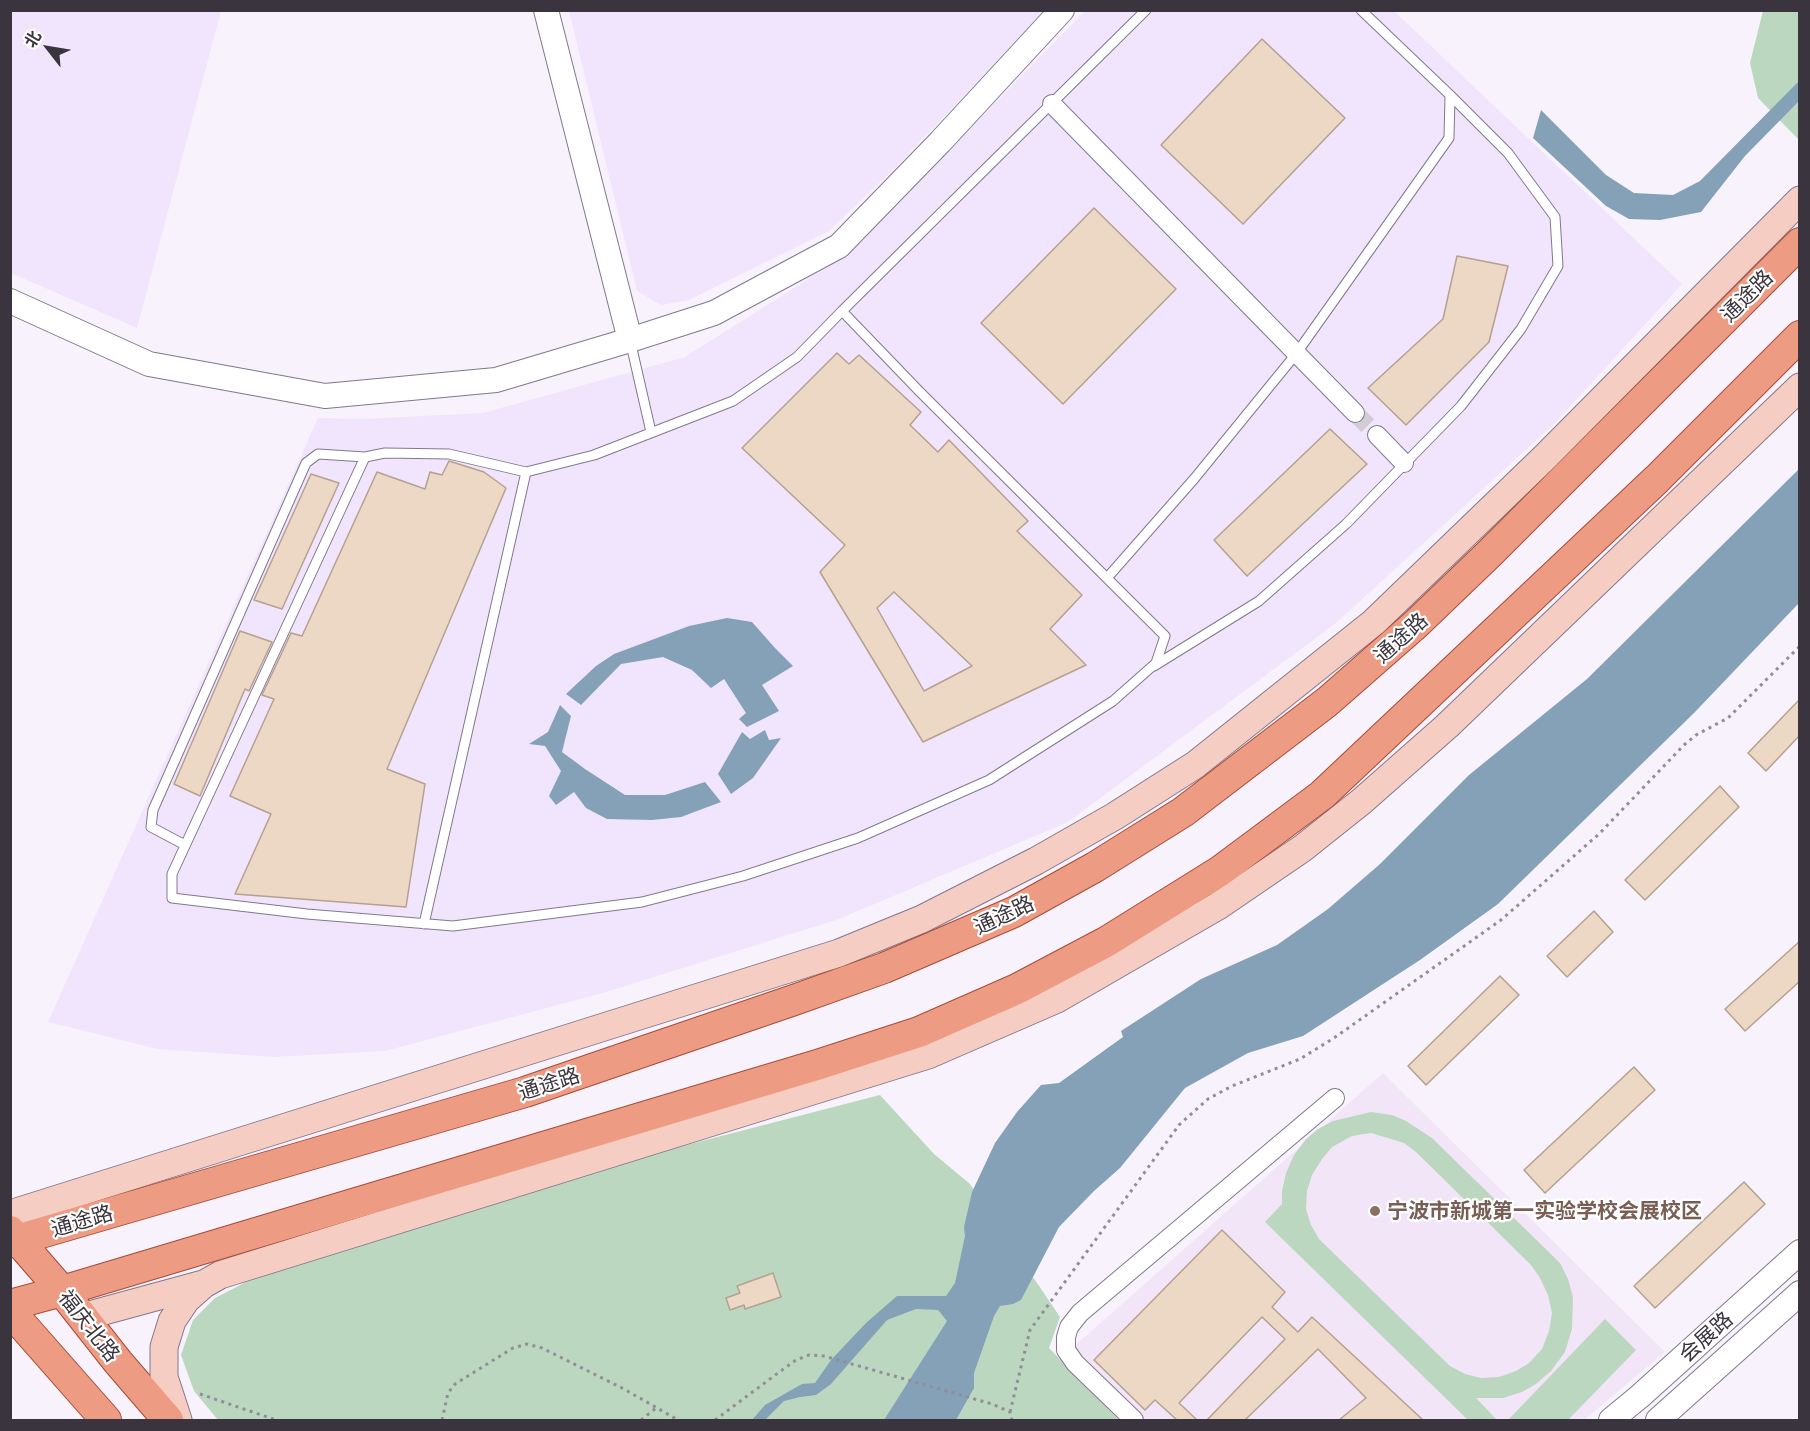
<!DOCTYPE html>
<meta charset="utf-8">
<style>
body{margin:0}
#map{position:relative;width:1810px;height:1431px;overflow:hidden;background:#f7f2fc;font-family:Commissioner,"Noto Sans SC",sans-serif}
canvas{display:block}
.frame{position:absolute;inset:0;border:12px solid #39343d;pointer-events:none}
.north{position:absolute;left:18px;top:18px;width:60px;height:60px;-webkit-text-stroke:4px #fff;paint-order:stroke;rotate:301deg;font-size:16px;font-weight:700;line-height:24px;text-align:center;color:#39343d}
.north::after{content:'';display:block;margin:auto;width:21px;height:27px;background:#39343d;clip-path:polygon(50% 0,100% 100%,50% 72%,0 100%)}
</style>
<div id="map">
<canvas width="1810" height="1431"></canvas>
<div class="frame"></div>
<div class="north">北</div>
</div>
<script>
const context = document.querySelector('canvas').getContext('2d');
context.lineJoin = 'round';
function paint(path, color) { context.fillStyle = color; context.fill(path, 'evenodd'); }
const toPath = rows => new Path2D(rows.map(r => 'M' + r).join(''));
function strokePath(path, color, width, dash) { context.strokeStyle = color; context.lineWidth = width; context.lineCap = dash ? 'butt' : 'round'; context.setLineDash(dash || []); context.stroke(path); }
function drawText(font, color, halo, rows, align = 'center') {
  context.font = font + ' Commissioner,"Noto Sans SC",sans-serif'; context.lineWidth = 4.5; context.setLineDash([]); context.textBaseline = 'middle'; context.strokeStyle = halo; context.fillStyle = color; for (const [text, x, y, turn = 0] of rows) {
    context.save(); context.translate(x, y); context.rotate((+turn || 0) * Math.PI / 180); context.textAlign = isNaN(turn) ? turn : align; if (halo) context.strokeText(text, 0, 0); context.fillText(text, 0, 0); context.restore();
  }
}
paint(toPath([
 [11,10,221,11,137,328,11,273],
 [569,11,1045,11,894,169,829,231,689,300,661,305,637,291],
 [1085,11,1394,11,1682,284,1555,423,1336,623,1068,822,839,919,603,993,385,1051,275,1057,158,1049,48,1022,318,418,363,419,483,413,685,357,846,255]
]), '#f1e5fe');
paint(toPath([
 [1383,1073,1665,1352,1584,1420,1141,1420,1070,1350]
]), '#f3e5f8');
paint(toPath([
 [1763,11,1799,11,1799,140,1758,98,1750,63],
 [880,1095,934,1154,970,1184,1060,1317,1049,1348,1119,1420,218,1420,194,1391,181,1355,193,1320,215,1298,246,1282,311,1258,671,1149],
 [1371,1112,1392,1115,1406,1121,1432,1138,1560,1263,1568,1279,1573,1297,1572,1329,1565,1352,1551,1371,1536,1384,1522,1392,1503,1398,1476,1398,1497,1420,1468,1420,1265,1222,1282,1204,1282,1191,1286,1173,1294,1155,1306,1139,1318,1129,1333,1121],
 [1371,1133,1404,1143,1416,1152,1531,1265,1540,1278,1548,1295,1552,1313,1549,1331,1542,1349,1529,1363,1516,1371,1499,1377,1481,1378,1465,1374,1450,1366,1319,1239,1311,1225,1306,1209,1307,1191,1312,1175,1322,1159,1332,1147,1352,1136],
 [1605,1319,1636,1350,1568,1420,1508,1420]
]), '#bcd7c0');
paint(toPath([
 [1799,81,1799,101,1745,156,1701,212,1660,220,1629,219,1606,206,1533,138,1541,110,1606,175,1634,193,1673,195,1700,181],
 [1799,469,1799,603,1694,713,1498,904,1420,960,1303,1036,1248,1053,1185,1088,1120,1168,1094,1191,1059,1227,1021,1300,1013,1304,1000,1306,994,1316,974,1373,974,1388,956,1420,884,1420,947,1321,938,1310,916,1309,887,1320,831,1384,816,1395,800,1397,784,1401,765,1420,752,1420,765,1405,802,1384,815,1383,831,1360,866,1323,897,1296,946,1296,955,1283,965,1236,964,1227,972,1192,995,1143,1017,1112,1041,1085,1059,1083,1123,1037,1121,1031,1201,979,1277,945,1328,909,1380,864,1469,775,1587,679],
 [727,618,752,622,775,648,793,666,762,685,779,711,747,727,739,719,746,713,724,679,711,688,692,670,663,657,621,664,581,705,566,694,596,666,614,654,689,626],
 [560,705,571,716,562,752,585,769,625,795,665,795,705,782,721,802,681,817,652,820,607,819,586,808,574,792,556,805,549,796,561,771,545,746,529,744,548,732],
 [765,730,769,740,781,738,753,778,731,794,718,774,742,732,750,739]
]), '#84a1b8');
const building = toPath([
 [1262,39,1345,118,1243,224,1161,145,1262,39],
 [1094,208,1176,289,1063,404,981,323,1094,208],
 [1457,256,1508,266,1489,342,1406,425,1368,388,1443,319,1457,256],
 [837,353,849,364,859,355,921,412,910,425,938,452,949,440,1028,521,1017,531,1082,595,1050,629,1086,665,923,742,820,572,845,545,742,448,837,353],
 [894,592,972,666,924,691,877,608,894,592],
 [1330,429,1367,464,1247,576,1214,540,1330,429],
 [449,461,484,472,506,488,387,769,425,784,406,907,235,894,271,814,230,796,274,699,262,695,285,646,291,633,302,636,377,472,425,489,430,472,442,475,449,461],
 [311,474,339,483,282,609,254,600,311,474],
 [240,631,272,642,249,691,245,689,200,796,174,784,240,631],
 [1800,699,1800,735,1766,771,1748,753,1800,699],
 [1720,786,1739,807,1645,900,1625,880,1720,786],
 [1594,911,1613,932,1567,977,1547,956,1594,911],
 [1800,941,1800,981,1745,1031,1725,1009,1800,941],
 [1500,976,1519,995,1426,1085,1408,1066,1500,976],
 [1634,1067,1655,1090,1545,1193,1524,1170,1634,1067],
 [1744,1182,1765,1204,1655,1308,1634,1286,1744,1182],
 [1222,1230,1285,1292,1272,1307,1298,1332,1312,1317,1423,1420,1339,1420,1366,1398,1318,1349,1245,1420,1207,1420,1285,1339,1262,1317,1179,1403,1197,1420,1177,1420,1155,1400,1145,1410,1094,1360,1222,1230],
 [773,1273,781,1297,745,1309,744,1305,730,1310,726,1298,740,1293,737,1286,773,1273]
]);
paint(building, '#ecd8c5');
strokePath(building, '#b4a18f', 1.5);
strokePath(toPath([
 [1355,413,1377,435]
]), '#d1ccd6', 18, [18, 9]);
const service = toPath([
 [842,311,1146,10],
 [630,340,651,432],
 [1107,578,1194,479,1296,354,1449,138,1450,95,1361,10],
 [1154,666,1259,601,1346,524,1461,406,1521,329,1558,266,1555,217,1508,153,1450,95],
 [185,845,151,827,153,810,306,463,318,454,365,457,385,453,449,454,526,472,594,455,733,401,797,357,842,311,920,392,1165,636,1156,663,1113,701,989,780,858,838,743,876,642,902,453,926,307,914,172,898,172,874,365,457],
 [424,924,526,472]
]);
const minor = toPath([
 [1052,104,1355,413],
 [1377,435,1404,463],
 [1134,1420,1075,1363,1066,1350,1066,1337,1069,1327,1080,1313,1335,1098]
]);
const tertiary = toPath([
 [546,10,630,340],
 [10,301,149,364,325,396,496,380,630,340,714,313,839,246,940,142,1062,10],
 [1611,1420,1639,1397,1800,1252],
 [1658,1420,1800,1293]
]);
const secondary = toPath([
 [10,1214,839,953,922,919,1036,861,1115,816,1195,765,1374,622,1544,458,1800,200],
 [82,1317,203,1284],
 [178,1420,164,1377,164,1347,172,1321,186,1300,204,1284,220,1275,928,1055,1057,999,1218,906,1303,848,1362,801,1447,726,1800,387]
]);
const primary = toPath([
 [10,1231,62,1291,118,1362,168,1420],
 [10,1242,525,1092,794,1000,884,968,1014,912,1095,867,1183,812,1327,702,1416,624,1490,553,1800,243],
 [10,1305,62,1291,817,1065,919,1032,1017,989,1106,942,1220,871,1322,795,1657,479,1800,336],
 [10,1311,106,1420]
]);
strokePath(service, '#82788d', 11);
strokePath(minor, '#82788d', 20);
strokePath(tertiary, '#82788d', 26);
strokePath(secondary, '#82788d', 29);
strokePath(primary, '#a74c36', 32);
strokePath(toPath([
 [200,1394,276,1420],
 [1010,1412,1030,1330,1179,1125,1208,1099,1232,1086,1300,1059,1334,1038,1501,920,1599,834,1684,745,1696,735,1728,718,1800,646],
 [442,1420,448,1393,455,1384,513,1348,527,1344,542,1348,624,1389,678,1420],
 [641,1420,656,1408],
 [715,1420,778,1373,796,1360,809,1355,824,1356,992,1404,1010,1412,1012,1420]
]), '#928d96', 3, [3, 4.5]);
strokePath(service, '#fff', 9);
strokePath(minor, '#fff', 18);
strokePath(tertiary, '#fff', 24);
strokePath(secondary, '#f6cdc2', 27);
strokePath(primary, '#ee9b84', 30);
for (const [x, y, r, color] of [
 [1375,1211,6,"#8d6e63"]
]) { const dot = new Path2D(); dot.arc(x, y, r, 0, 2 * Math.PI); context.fillStyle = color; context.fill(dot); strokePath(dot, '#fff', 2); }
drawText('21px', '#39343d', '#fff', [
 ["通途路",1747,296,-45],
 ["通途路",1401,638,-42],
 ["通途路",1004,915,-25],
 ["通途路",549,1084,-18],
 ["通途路",82,1221,-16],
 ["福庆北路",89,1326,52],
 ["会展路",1706,1337,-42]
]);
drawText('bold 21px', '#785e54', '#fff', [
 ["宁波市新城第一实验学校会展校区",1387,1211]
], 'left');
</script>
